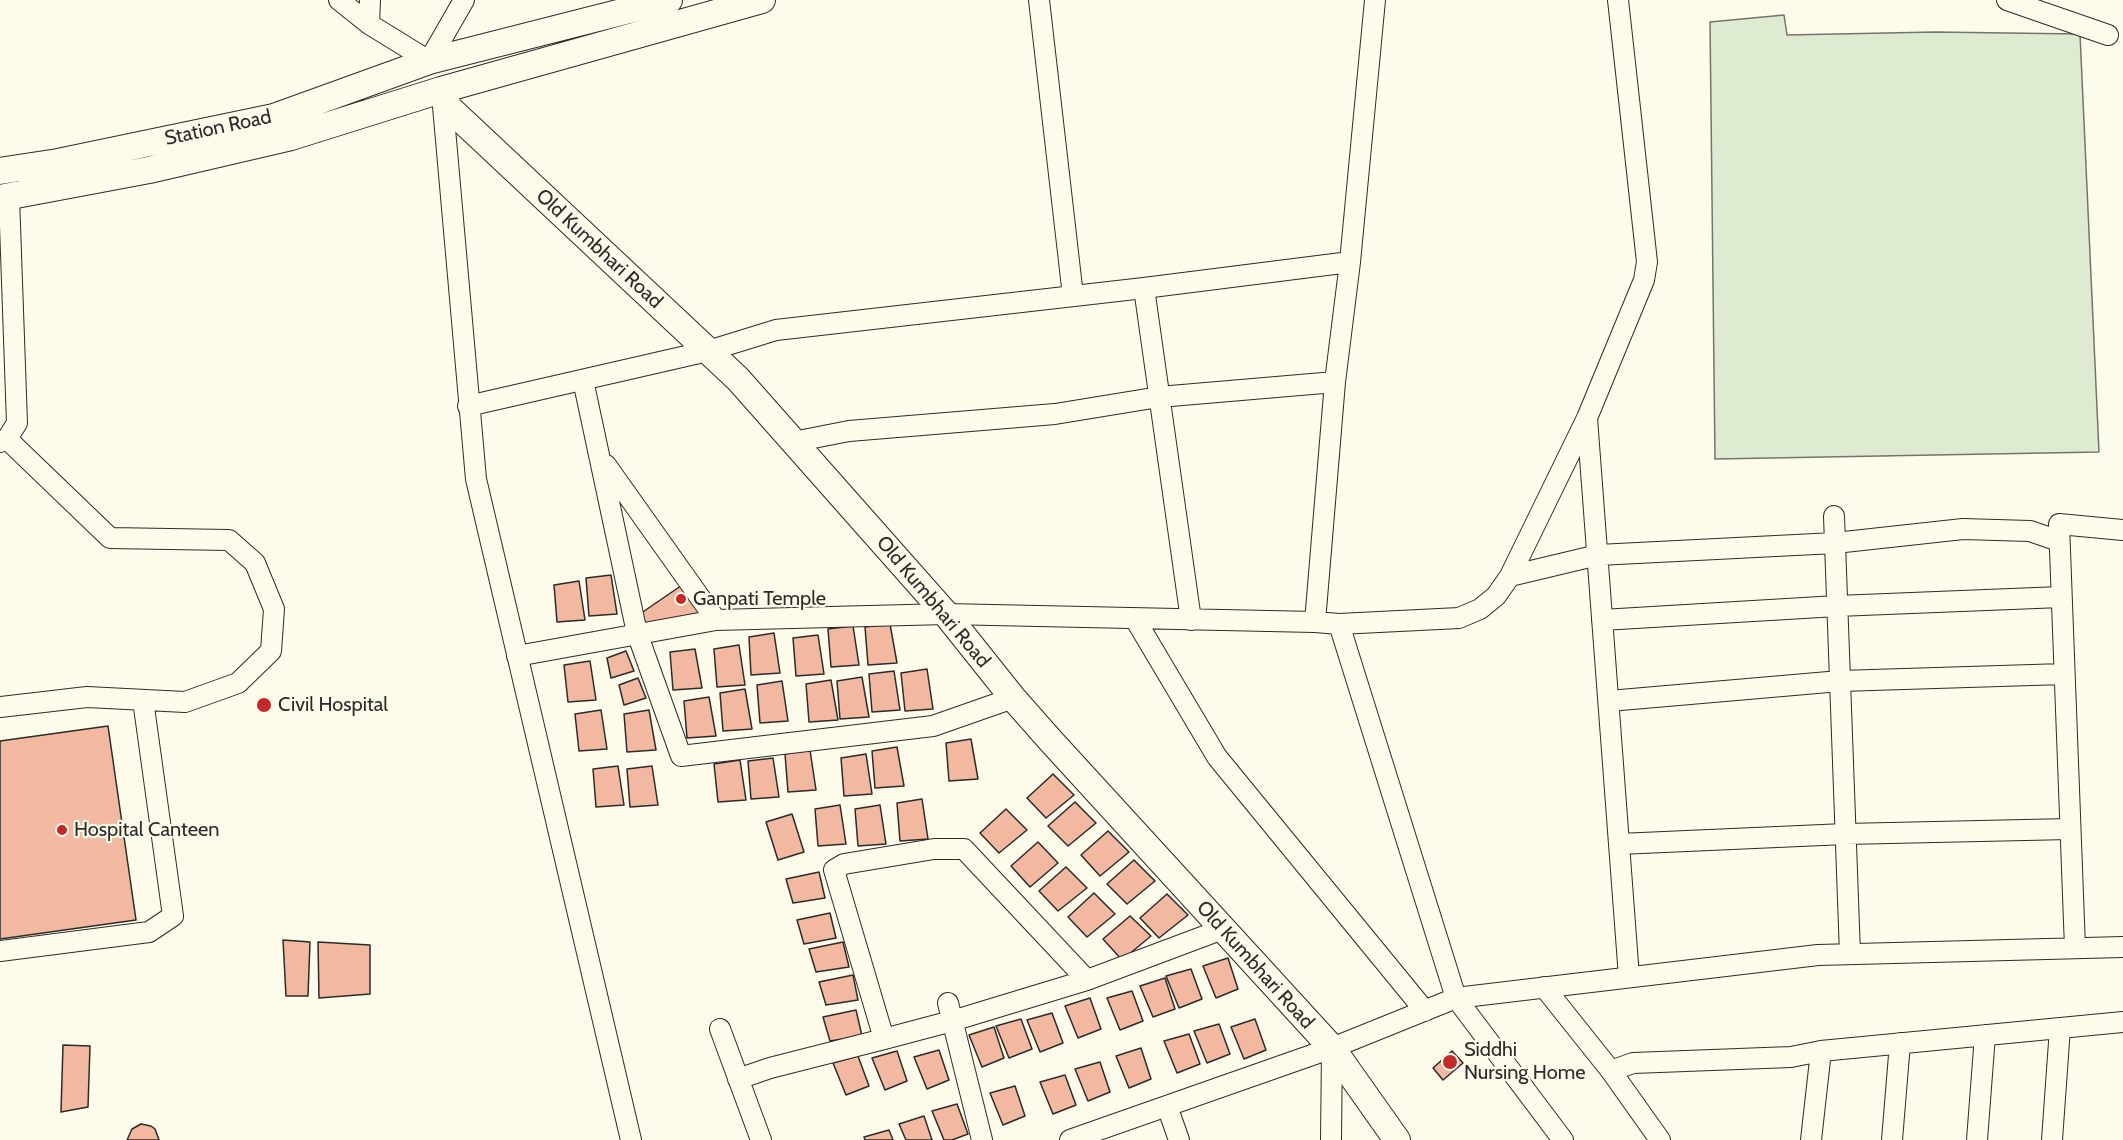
<!DOCTYPE html>
<style>
body{margin:0}
canvas{display:block;background:#fdfbea}
</style>
<canvas width="2123" height="1140"></canvas>
<script>
const context = document.querySelector('canvas').getContext('2d');
context.lineJoin = 'round';
function paint(path, color) { context.fillStyle = color; context.fill(path, 'evenodd'); }
const toPath = rows => new Path2D(rows.map(r => 'M' + r).join(''));
function strokePath(path, color, width, dash) { context.strokeStyle = color; context.lineWidth = width; context.lineCap = dash ? 'butt' : 'round'; context.setLineDash(dash || []); context.stroke(path); }
function drawText(font, color, halo, rows, align = 'center') {
  context.font = font + ' Cabin,sans-serif'; context.lineWidth = 4.5; context.setLineDash([]); context.textBaseline = 'middle'; context.strokeStyle = halo; context.fillStyle = color; for (const [text, x, y, turn = 0] of rows) {
    context.save(); context.translate(x, y); context.rotate((+turn || 0) * Math.PI / 180); context.textAlign = isNaN(turn) ? turn : align; if (halo) context.strokeText(text, 0, 0); context.fillText(text, 0, 0); context.restore();
  }
}
const green = toPath([
 [1784,15,1787,35,1935,32,2080,34,2099,452,1715,459,1710,22,1784,15]
]);
paint(green, '#deebd1');
strokePath(green, '#74746e', 1.5);
const building = toPath([
 [611,575,617,614,589,616,586,578,611,575],
 [579,581,585,620,557,622,554,585,579,581],
 [688,581,716,620,637,633,634,618,688,581],
 [890,624,897,663,868,665,865,627,890,624],
 [853,626,859,665,831,667,828,629,853,626],
 [774,633,780,673,751,675,749,637,774,633],
 [818,635,824,674,796,676,793,638,818,635],
 [739,645,745,685,717,687,714,649,739,645],
 [695,649,702,688,673,690,670,652,695,649],
 [626,651,634,671,611,678,607,658,626,651],
 [590,661,596,700,568,702,564,665,590,661],
 [927,669,933,709,905,711,901,673,927,669],
 [894,671,900,710,872,712,869,674,894,671],
 [862,677,869,717,840,719,837,681,862,677],
 [638,678,646,698,624,705,619,685,638,678],
 [831,680,838,720,809,722,806,684,831,680],
 [782,681,788,721,760,723,757,685,782,681],
 [745,689,752,729,723,731,720,693,745,689],
 [709,697,716,736,687,738,684,701,709,697],
 [601,710,607,749,579,751,575,714,601,710],
 [649,710,656,750,627,752,624,714,649,710],
 [108,726,136,920,0,939,0,741,108,726],
 [971,739,978,779,949,781,946,743,971,739],
 [897,747,904,786,875,788,872,751,897,747],
 [810,750,816,790,788,792,785,754,810,750],
 [866,754,872,794,844,796,841,758,866,754],
 [773,758,779,797,751,799,748,761,773,758],
 [740,760,746,800,718,802,714,764,740,760],
 [618,766,624,805,596,807,593,769,618,766],
 [652,766,658,805,630,807,627,769,652,766],
 [1053,774,1074,795,1046,818,1027,798,1053,774],
 [922,799,928,839,900,841,897,803,922,799],
 [1075,802,1096,823,1068,846,1048,826,1075,802],
 [840,805,846,844,818,846,815,809,840,805],
 [880,805,886,844,858,846,855,809,880,805],
 [1006,809,1027,830,999,853,980,833,1006,809],
 [792,814,804,852,778,860,766,822,792,814],
 [1108,831,1129,852,1100,876,1081,855,1108,831],
 [1038,842,1058,863,1030,887,1011,866,1038,842],
 [1134,860,1155,881,1127,904,1107,884,1134,860],
 [1066,867,1087,888,1058,911,1039,891,1066,867],
 [819,872,825,898,793,903,786,879,819,872],
 [1094,893,1115,914,1087,937,1068,917,1094,893],
 [1167,894,1188,915,1159,938,1140,918,1167,894],
 [830,913,836,938,804,944,797,920,830,913],
 [1130,916,1151,936,1122,960,1103,939,1130,916],
 [283,940,310,942,308,996,286,996,283,940],
 [318,942,370,945,370,994,319,998,318,942],
 [843,942,849,967,816,972,809,949,843,942],
 [1228,958,1238,989,1216,998,1203,966,1228,958],
 [1191,969,1202,999,1179,1008,1166,976,1191,969],
 [853,975,858,1000,826,1005,819,982,853,975],
 [1165,978,1175,1009,1153,1017,1140,986,1165,978],
 [1132,991,1143,1021,1120,1030,1107,998,1132,991],
 [1090,998,1101,1029,1078,1038,1065,1006,1090,998],
 [856,1010,862,1036,830,1041,823,1017,856,1010],
 [1052,1013,1063,1043,1040,1052,1027,1020,1052,1013],
 [1021,1019,1032,1049,1009,1058,996,1026,1021,1019],
 [1255,1019,1266,1050,1244,1059,1231,1027,1255,1019],
 [1219,1024,1230,1054,1207,1063,1194,1031,1219,1024],
 [994,1027,1004,1058,982,1067,969,1035,994,1027],
 [1189,1034,1200,1064,1177,1073,1164,1041,1189,1034],
 [63,1045,90,1046,88,1107,61,1112,63,1045],
 [1141,1048,1151,1079,1129,1088,1116,1056,1141,1048],
 [939,1050,949,1080,927,1089,914,1057,939,1050],
 [897,1051,907,1081,885,1090,872,1058,897,1051],
 [1452,1051,1463,1063,1443,1080,1433,1068,1452,1051],
 [858,1056,869,1086,846,1095,833,1063,858,1056],
 [1100,1062,1110,1092,1088,1101,1075,1069,1100,1062],
 [1065,1075,1076,1105,1053,1114,1040,1082,1065,1075],
 [1015,1086,1025,1116,1003,1125,990,1093,1015,1086],
 [957,1104,968,1134,952,1140,944,1140,932,1111,957,1104],
 [924,1116,932,1140,906,1140,899,1124,924,1116],
 [141,1124,151,1126,155,1129,159,1140,127,1140,132,1129,141,1124],
 [889,1130,893,1140,865,1140,864,1137,889,1130]
]);
paint(building, '#f2b8a0');
strokePath(building, '#2b2b2b', 1.5);
const minor = toPath([
 [339,0,369,24,429,61,464,0],
 [1039,0,1073,296],
 [2007,0,2108,35],
 [369,24,370,0],
 [442,95,476,479,631,1140],
 [1350,262,1375,0],
 [1144,288,1350,262,1335,382,1315,622],
 [583,380,637,633,681,756,933,726,1013,698],
 [468,406,708,351,776,330,1144,288,1191,620],
 [1587,418,1629,977],
 [0,442,7,439,17,423,9,197],
 [793,442,849,431,1055,414,1159,397,1335,382],
 [606,465,716,620],
 [1834,516,1850,954],
 [1510,576,1598,555,1835,543,1963,529,2030,531,2059,541],
 [1135,619,1217,757,1425,1011],
 [1602,620,1837,606,2061,597],
 [1339,624,1459,618,1480,609,1496,596,1510,576,1587,418,1644,280,1647,262,1618,0],
 [517,656,716,620,946,614,1315,622,1339,624,1456,998,1563,1140],
 [1609,701,1840,681,2064,674],
 [0,707,87,697,185,702,238,683,271,651,274,609,255,563,229,540,110,538,7,439],
 [1619,844,1845,834,2070,829],
 [2075,948,2059,524,2123,530],
 [0,951,149,932,173,916,143,700],
 [1087,980,1223,929],
 [1544,987,1611,1071,1660,1140],
 [948,1003,982,1140],
 [720,1029,761,1140],
 [1611,1071,1633,1063,1791,1057,1821,1051],
 [738,1079,770,1068,884,1039,952,1021,1087,980,964,849,934,849,844,864,834,870,884,1039],
 [1167,1106,1179,1140],
 [1070,1140,1332,1048,1456,998,1818,955,2123,947],
 [1331,1140,1332,1048],
 [1811,1140,1821,1051,2123,1022],
 [1892,1140,1900,1043],
 [1977,1140,1985,1035],
 [2052,1140,2060,1028]
]);
const major = toPath([
 [441,90,449,108,738,379,946,614,1013,698,1051,741,1332,1048,1397,1140],
 [0,171,58,162,274,117,429,61,669,0],
 [0,198,149,170,291,137,441,90,762,0]
]);
strokePath(minor, '#2b2b2b', 22);
strokePath(major, '#2b2b2b', 28);
strokePath(minor, '#fdfbea', 20);
strokePath(major, '#fdfbea', 26);
for (const [x, y, r, color] of [
 [681,599,6,"#c62828"],
 [264,705,8,"#c62828"],
 [62,830,6,"#c62828"],
 [1450,1062,8,"#c62828"]
]) { const dot = new Path2D(); dot.arc(x, y, r, 0, 2 * Math.PI); context.fillStyle = color; context.fill(dot); strokePath(dot, '#fdfbea', 2); }
drawText('20px', '#2b2b2b', '#fdfbea', [
 ["Station Road",218,128,-12],
 ["Old Kumbhari Road",599,249,43],
 ["Old Kumbhari Road",933,602,50],
 ["Old Kumbhari Road",1255,965,48]
]);
drawText('20px', '#2b2b2b', '#fdfbea', [
 ["Ganpati Temple",693,599],
 ["Civil Hospital",278,705],
 ["Hospital Canteen",74,830],
 ["Siddhi",1464,1050],
 ["Nursing Home",1464,1073]
], 'left');
</script>
